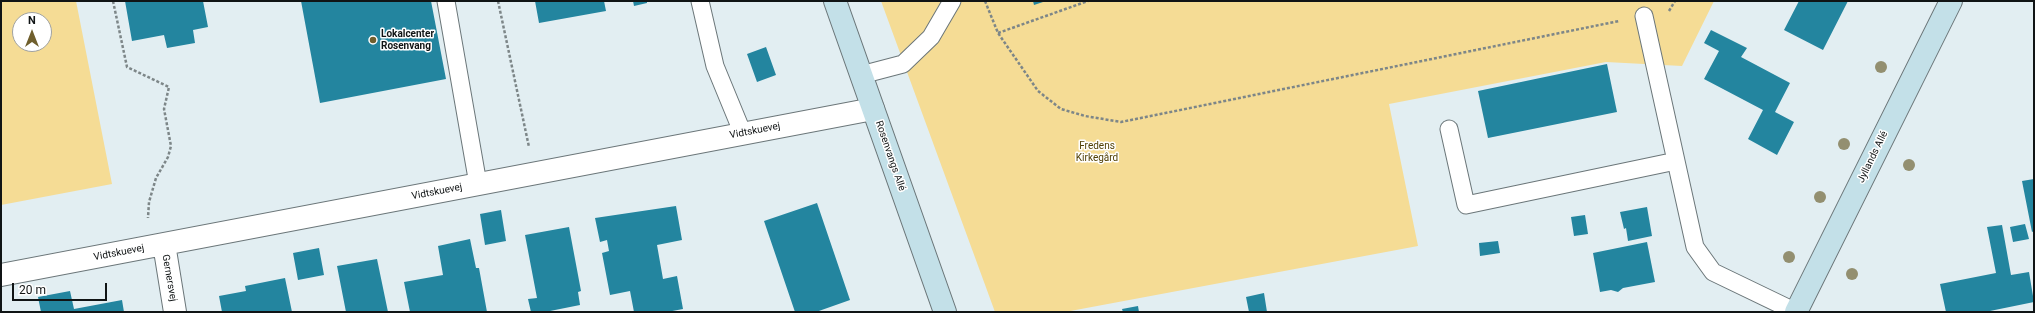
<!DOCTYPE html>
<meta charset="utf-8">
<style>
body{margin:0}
#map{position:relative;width:2035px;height:313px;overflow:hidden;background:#e2eef2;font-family:Roboto,sans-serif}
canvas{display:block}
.frame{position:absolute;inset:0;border:2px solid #101415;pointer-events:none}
.north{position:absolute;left:12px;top:12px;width:40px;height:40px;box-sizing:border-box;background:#fff;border:1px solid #9fa1a1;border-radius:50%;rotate:0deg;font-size:11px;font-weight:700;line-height:16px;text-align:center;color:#101415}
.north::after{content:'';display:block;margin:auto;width:14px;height:18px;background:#6f5f2d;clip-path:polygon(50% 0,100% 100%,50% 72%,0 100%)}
.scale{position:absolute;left:12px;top:283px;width:95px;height:18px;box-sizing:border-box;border:2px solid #101415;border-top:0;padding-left:5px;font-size:12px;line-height:14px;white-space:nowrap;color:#101415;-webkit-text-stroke:3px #fff;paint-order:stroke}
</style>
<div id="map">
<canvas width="2035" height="313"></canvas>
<div class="frame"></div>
<div class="north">N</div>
<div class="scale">20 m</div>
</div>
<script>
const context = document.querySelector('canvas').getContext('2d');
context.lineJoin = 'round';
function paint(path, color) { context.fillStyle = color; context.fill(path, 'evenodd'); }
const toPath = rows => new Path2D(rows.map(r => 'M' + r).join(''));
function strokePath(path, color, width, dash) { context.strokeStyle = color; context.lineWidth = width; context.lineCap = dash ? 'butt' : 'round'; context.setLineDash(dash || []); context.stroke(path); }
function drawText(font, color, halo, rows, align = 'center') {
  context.font = font + ' Roboto,sans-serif'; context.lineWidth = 3; context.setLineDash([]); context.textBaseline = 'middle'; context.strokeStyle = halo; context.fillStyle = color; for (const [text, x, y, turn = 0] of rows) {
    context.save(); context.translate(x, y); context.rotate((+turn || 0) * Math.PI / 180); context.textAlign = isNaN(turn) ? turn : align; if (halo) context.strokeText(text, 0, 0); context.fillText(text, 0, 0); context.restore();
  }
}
paint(toPath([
 [1,1,76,1,112,184,1,205],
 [20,20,44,20,44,44,20,44],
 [881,1,1714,1,1682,66,1606,62,1389,104,1418,246,1065,312,995,312]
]), '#f5dc95');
paint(toPath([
 [125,1,203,1,208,27,193,30,195,43,167,48,164,35,132,41],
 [301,1,431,1,446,79,320,103],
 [535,1,604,1,606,11,539,23],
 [633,1,647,1,647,3,634,6],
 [1033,1,1046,1,1034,5],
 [1799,1,1848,1,1823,50,1784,30],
 [1711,30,1747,48,1741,57,1790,83,1775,112,1794,122,1777,155,1748,139,1763,110,1704,79,1719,51,1704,43],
 [766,47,776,75,757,82,747,54],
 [1607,64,1617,112,1488,138,1478,91],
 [2034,179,2034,231,2032,232,2022,181],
 [817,203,850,300,816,312,795,312,764,221],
 [676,206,682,240,657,245,663,279,677,276,683,309,667,312,634,312,630,291,610,295,602,253,609,251,607,240,600,242,595,218],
 [1647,207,1652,236,1628,241,1626,228,1624,229,1620,212],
 [501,210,506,241,485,245,480,214],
 [1585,215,1588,234,1574,236,1571,217],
 [2025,224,2029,239,2013,242,2010,227],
 [2002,225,2011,275,2029,272,2034,302,1985,312,1946,312,1940,284,1996,273,1987,227],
 [569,227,581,291,578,292,580,305,545,312,531,312,528,299,537,298,525,235],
 [470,239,476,268,479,268,487,312,410,312,404,282,443,275,438,246],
 [1498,241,1500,253,1480,256,1479,243],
 [1647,242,1655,282,1623,288,1618,292,1611,290,1600,292,1593,253],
 [319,248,324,275,298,280,293,253],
 [377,259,388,312,346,312,337,266],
 [285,278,292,312,222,312,219,296,246,291,245,286],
 [70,291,74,309,122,300,124,312,41,312,38,297],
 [1264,293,1267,312,1249,312,1246,297],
 [1138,306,1139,312,1123,312,1122,309]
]), '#23859f');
const lane = toPath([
 [446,1,478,184],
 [700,1,715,66,743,134],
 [1644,16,1695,247,1713,272,1796,312],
 [861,75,903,64,931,37,952,1],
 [1449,129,1466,205,1676,161]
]);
const street = toPath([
 [164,244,175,312],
 [1,275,873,109]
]);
const secondary = toPath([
 [835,1,945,312],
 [1796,312,1951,1]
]);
strokePath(lane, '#6b7679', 19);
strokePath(street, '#6b7679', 24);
strokePath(secondary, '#6b7679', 24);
strokePath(toPath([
 [113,1,127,67,169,87,164,109,171,146,168,157,156,178,149,202,148,218],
 [498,1,529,147],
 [985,1,998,33,1038,91,1061,109,1085,116,1121,122,1619,21],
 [1669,11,1675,1],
 [998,33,1088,1]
]), '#7d8688', 2.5, [3, 2]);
strokePath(lane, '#fff', 17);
strokePath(street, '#fff', 22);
strokePath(secondary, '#c3e0e8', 22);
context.fillStyle = '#938f70';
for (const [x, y] of [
 [1881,67],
 [1844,144],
 [1909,165],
 [1820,197],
 [1789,257],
 [1852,274]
]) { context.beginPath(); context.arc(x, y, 6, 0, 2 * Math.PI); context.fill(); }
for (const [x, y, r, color] of [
 [373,40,4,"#6f5f2d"]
]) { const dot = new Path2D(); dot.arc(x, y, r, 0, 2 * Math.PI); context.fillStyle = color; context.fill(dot); strokePath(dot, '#fff', 1.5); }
drawText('bold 10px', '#101415', '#fff', [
 ["Lokalcenter",381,34],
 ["Rosenvang",381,46]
], 'left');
drawText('10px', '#101415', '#fff', [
 ["Vidtskuevej",755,131,-11],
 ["Rosenvangs Allé",890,156,71],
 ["Jyllands Allé",1873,157,-64],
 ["Vidtskuevej",437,192,-11],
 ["Vidtskuevej",119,253,-11],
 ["Gernersvej",169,278,80]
]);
drawText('10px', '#524106', '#fff', [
 ["Fredens",1097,146],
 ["Kirkegård",1097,158]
]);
</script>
